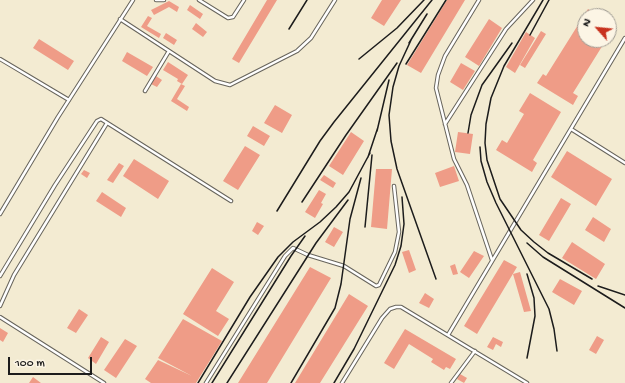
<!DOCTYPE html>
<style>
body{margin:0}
#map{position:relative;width:625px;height:383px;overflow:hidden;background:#f3ebd2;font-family:"Gochi Hand",sans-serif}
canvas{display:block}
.north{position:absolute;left:577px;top:8px;width:40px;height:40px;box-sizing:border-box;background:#fcf5e5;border:1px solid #a29e95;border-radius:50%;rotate:297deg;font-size:11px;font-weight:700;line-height:16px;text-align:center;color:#1c1c1c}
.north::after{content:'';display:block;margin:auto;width:14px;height:18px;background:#c8321e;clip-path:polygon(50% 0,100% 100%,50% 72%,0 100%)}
.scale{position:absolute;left:8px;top:357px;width:84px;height:18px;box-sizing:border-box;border:2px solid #1c1c1c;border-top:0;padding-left:5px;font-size:12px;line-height:14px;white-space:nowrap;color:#1c1c1c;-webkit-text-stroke:3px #fcf5e5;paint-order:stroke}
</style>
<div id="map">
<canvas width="625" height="383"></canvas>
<div class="north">N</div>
<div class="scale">100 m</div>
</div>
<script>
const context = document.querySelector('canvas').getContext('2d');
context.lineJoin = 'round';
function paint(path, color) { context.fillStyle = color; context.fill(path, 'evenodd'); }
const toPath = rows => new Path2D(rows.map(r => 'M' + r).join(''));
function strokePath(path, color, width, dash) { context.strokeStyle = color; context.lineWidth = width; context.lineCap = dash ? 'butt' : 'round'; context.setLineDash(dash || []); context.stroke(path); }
paint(toPath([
 [267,0,277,0,239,63,232,59],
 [382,0,401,0,384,26,371,18],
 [447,0,465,0,421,73,407,65],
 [169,1,179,7,177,12,169,7,154,15,151,10],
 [190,5,203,14,200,19,187,10],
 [588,9,600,16,585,16,585,40,606,40,573,93,578,96,573,105,537,83,543,74,546,76],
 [148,16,152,18,147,26,161,34,159,38,141,27],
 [489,19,502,28,479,66,465,57],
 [609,21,615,25,609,36],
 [196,23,207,32,203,37,192,29],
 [541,31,546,34,525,68,520,65],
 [526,32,535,38,515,73,506,67],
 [166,33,177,40,174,45,163,38],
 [39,39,74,61,68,70,33,48],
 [127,52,153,67,147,76,122,61],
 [168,62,188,75,182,84,177,81,178,79,163,70],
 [461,63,475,71,463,90,450,82],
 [156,76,162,80,157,87,151,84],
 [181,84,185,86,177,99,189,107,187,111,171,101],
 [530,93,561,112,533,160,537,163,532,172,496,150,502,140,507,143,524,114,519,111],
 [275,105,292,115,282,133,264,123],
 [253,126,270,136,264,146,247,136],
 [351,132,364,141,343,175,329,166],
 [458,132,473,134,470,154,455,152],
 [245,146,260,155,238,190,223,181],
 [567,151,612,179,596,206,551,177],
 [134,159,169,181,158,199,123,176],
 [119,163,124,166,113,183,107,180],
 [454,166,459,181,440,187,435,173],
 [376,169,392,169,387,229,371,227],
 [84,170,90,173,87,178,81,174],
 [324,175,336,183,333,188,320,180],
 [319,190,326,194,321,203,323,204,315,218,305,212],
 [102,192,126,208,121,217,96,201],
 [561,198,571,204,549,241,539,235],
 [593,217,611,229,604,242,585,230],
 [257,222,264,226,258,235,252,231],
 [334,227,343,232,334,247,325,242],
 [572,242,605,264,596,279,562,258],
 [409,250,416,270,409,273,402,252],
 [474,251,484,256,469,278,460,272],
 [504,260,517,267,477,334,464,326],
 [455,264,458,274,453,275,450,266],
 [310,267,331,278,267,383,238,383],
 [212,268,234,282,216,311,229,319,218,336,183,314],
 [520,272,531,311,524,312,513,274],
 [560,279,582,291,574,305,552,292],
 [425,293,434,299,429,308,419,303],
 [349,294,368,306,320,383,295,383],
 [79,309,88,315,76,333,67,328],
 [183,319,222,341,196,383,151,383,145,379,158,360,192,376,158,358],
 [0,328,8,333,3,342,0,340],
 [405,329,456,359,450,369,446,367,444,370,431,362,433,359,409,344,394,369,384,363],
 [597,336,604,340,596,354,589,350],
 [101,337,109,342,96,364,88,358],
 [493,337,503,342,501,347,496,344,493,350,487,347],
 [125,339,137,346,116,378,104,370],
 [460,374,467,378,464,383,457,379],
 [33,377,41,383,29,383]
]), '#ef9c87');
const lane = toPath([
 [156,0,164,0],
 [199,0,228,18,233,17,244,0],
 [479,0,445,56,438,75,436,88,454,159,467,185,492,260],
 [120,19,215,81,230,85,297,51,311,38,335,0],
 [0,59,69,100],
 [145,91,169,51],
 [445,124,506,29,533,0],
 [571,129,625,163],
 [0,214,58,117,133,0],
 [0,276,55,185,97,121,101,119,231,201],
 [0,306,14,275,107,123],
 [0,317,104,383],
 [448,335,625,38],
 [206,383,285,256,293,248,308,255,344,266,376,286,379,285,395,252,399,232,394,186],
 [342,383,382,318,390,309,396,307,401,307,527,383],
 [451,383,475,351]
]);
strokePath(lane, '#67645c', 4.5);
strokePath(lane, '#fff', 2.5);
strokePath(toPath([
 [543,0,504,66,491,98,486,124,485,143,487,160,500,199,521,230,534,242,548,253,592,279],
 [289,29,307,0],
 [530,35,549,0],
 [412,38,399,66,393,87,389,115,391,141,397,169,436,279],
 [409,43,427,14],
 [359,59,397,28,424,0],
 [406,64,446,0],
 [377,131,389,80],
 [468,133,471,115,482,85,512,43],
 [480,147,481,161,487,182,496,203,549,309,554,329,557,351],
 [368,157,378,127],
 [302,202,346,135,397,63],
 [277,211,320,141,334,122,432,0],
 [365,227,372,155],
 [527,243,543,257,625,308],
 [598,286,625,295],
 [527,358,535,316,534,298,527,274],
 [198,383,250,297,278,257,293,242,320,222,336,207,349,192,370,153],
 [212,383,291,256,305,236],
 [227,383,316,243,348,200],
 [291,383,335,308,341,284,350,219,361,178],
 [334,383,354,349,395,265,401,246,404,224,402,197]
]), '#1c1c1c', 1.5);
</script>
